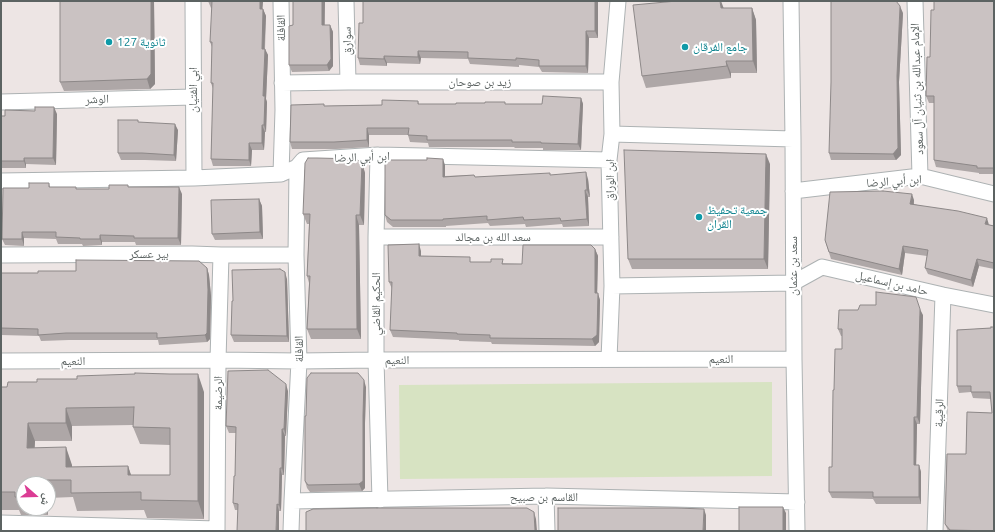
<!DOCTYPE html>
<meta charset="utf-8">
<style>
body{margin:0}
#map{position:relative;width:995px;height:532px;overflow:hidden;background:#ede5e4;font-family:Ubuntu,"Noto Naskh Arabic",sans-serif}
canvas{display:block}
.frame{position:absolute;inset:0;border:2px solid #5c6362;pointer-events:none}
.north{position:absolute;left:16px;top:476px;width:40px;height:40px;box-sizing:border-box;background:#fff;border:1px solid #bec1c0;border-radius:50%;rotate:110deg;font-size:11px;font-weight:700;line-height:16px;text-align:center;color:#5c6362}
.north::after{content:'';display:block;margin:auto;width:14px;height:18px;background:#db3c94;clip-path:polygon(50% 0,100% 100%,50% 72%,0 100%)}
</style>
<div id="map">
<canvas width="995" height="532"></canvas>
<div class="frame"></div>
<div class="north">ش</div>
</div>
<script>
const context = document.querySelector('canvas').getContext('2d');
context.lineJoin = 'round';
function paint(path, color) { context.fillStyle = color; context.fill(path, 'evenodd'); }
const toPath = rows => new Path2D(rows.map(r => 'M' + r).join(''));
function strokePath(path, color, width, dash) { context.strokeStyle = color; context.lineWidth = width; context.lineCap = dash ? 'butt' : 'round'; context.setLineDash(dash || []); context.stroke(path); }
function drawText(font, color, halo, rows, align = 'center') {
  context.font = font + ' Ubuntu,"Noto Naskh Arabic",sans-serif'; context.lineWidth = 4; context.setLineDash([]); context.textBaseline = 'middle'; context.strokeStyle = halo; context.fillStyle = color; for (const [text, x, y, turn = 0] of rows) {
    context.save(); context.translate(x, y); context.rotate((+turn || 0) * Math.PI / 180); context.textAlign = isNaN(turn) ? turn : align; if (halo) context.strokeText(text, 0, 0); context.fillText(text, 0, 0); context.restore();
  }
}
paint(toPath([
 [772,382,772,476,400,479,399,385]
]), '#d7e3c2');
const minor = toPath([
 [193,1,194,178],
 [281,1,283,110,281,174],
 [346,1,348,82],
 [791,1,793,139,794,359,797,531],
 [915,1,920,176],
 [282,83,348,82,611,82],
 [1,102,193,97],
 [612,134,793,139],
 [378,155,376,237,376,360,380,500],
 [1,181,194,178,281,174,297,167,303,160,378,155,609,160],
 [793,191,920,176,994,194],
 [376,237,611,237],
 [1,255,192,254,221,255,296,255],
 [612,286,793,283,822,267,943,295,994,305],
 [609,359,612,286,609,160,612,134,611,82,618,1],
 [1,361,218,360,299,361,376,360,794,359],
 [546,496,547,531],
 [292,501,546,496,797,502],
 [1,523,217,529],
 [217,531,218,360,221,255],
 [291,531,292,501,299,361,296,255,297,167],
 [935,531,943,295]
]);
strokePath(minor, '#adb2b3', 17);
strokePath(minor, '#fff', 15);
paint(toPath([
 [60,1,154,1,155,84,150,89,64,91,60,82],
 [208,1,263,1,262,9,263,9,266,16,265,49,268,55,266,99,267,102,266,132,265,132,264,150,252,150,251,166,213,166,211,159,213,89,211,83,212,47,210,42,212,8,211,8],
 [325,1,325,25,330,25,333,32,333,66,329,71,292,72,289,65],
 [363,1,598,1,598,38,589,38,588,73,542,72,539,67,519,65,519,67,470,64,468,59,421,58,420,64,387,63,387,66,360,65,358,58,363,23],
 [994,1,994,174,979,174,979,173,936,167,934,160,934,103,929,103,926,96,930,57,934,10],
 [724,8,752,8,756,20,757,73,731,73,731,78,646,88,642,76],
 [903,13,899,82,901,155,896,160,831,160,829,153],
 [581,98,583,104,581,150,543,150,543,148,515,148,514,147,429,147,428,143,410,142,408,135,369,135,369,147,336,149,292,149,290,142,324,106,382,105,418,101,419,104,542,104],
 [57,114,56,165,26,164,26,168,1,168,1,116],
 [139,122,178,130,176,161,145,160,121,160,118,153],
 [362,163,365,173,364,225,359,225,361,339,311,339,307,329,309,283,307,276,309,224,307,224,303,214],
 [770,164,768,269,632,269,628,259],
 [445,165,445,176,474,175,475,177,551,175,588,179,590,197,588,197,589,226,563,227,562,224,526,227,525,224,490,226,488,223,446,226,446,227,393,227,387,222,385,215],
 [49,183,50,187,77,189,109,189,129,187,182,194,181,245,136,245,135,242,102,242,102,245,83,246,82,244,58,244,56,239,24,238,24,246,5,245,2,239,29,188],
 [259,199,262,206,263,239,215,240,212,234],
 [914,200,914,204,994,226,994,269,979,266,973,287,928,274,925,268,927,256,905,253,902,275,831,259,825,240],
 [595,249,598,256,597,293,600,300,599,342,595,346,492,344,491,342,459,341,459,340,393,337,390,330,392,289,389,282,421,251,421,256,472,262,522,264],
 [207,268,209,275,211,296,210,339,207,342,159,345,158,340,69,340,41,341,39,336,1,335,1,273,38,273,76,271],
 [287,279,289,342,234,342,231,335],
 [923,315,920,424,917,424,916,465,919,465,921,472,921,504,876,504,873,499,832,498,829,492,832,467,834,390,842,349,842,336,841,336,838,329],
 [991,327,994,327,994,531,948,531,945,524,947,454,966,454,967,412,992,413,991,399,973,398,971,392,959,393,957,386,957,330,991,328],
 [37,382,204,392,204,519,147,518,144,510,77,511,73,497,48,498,48,484,24,484,24,508,48,508,48,515,21,515,19,510,1,510,1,387,7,387],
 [133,425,133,427,140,444,170,445,170,475,131,475,128,466,72,467,72,465,34,448,35,441,72,441,72,426],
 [366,387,365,423,365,488,362,491,310,492,307,488,305,481,306,416],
 [288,391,286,436,285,436,284,475,282,475,281,511,235,510,233,503,235,476,236,433,229,433,226,426]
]), '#aea7a7');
paint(toPath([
 [151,1,154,1,155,84,150,89,147,79],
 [260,1,263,1,262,16,260,9],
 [322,1,325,1,324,32,322,25],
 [595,1,598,1,598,38,595,31],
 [720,1,721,1,724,9,721,8],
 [900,6,903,13,899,82,901,155,896,160,893,154],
 [752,8,756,20,757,73,753,61],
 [263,9,266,16,264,55,262,49],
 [330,25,333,32,333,66,329,71,327,65],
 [586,31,589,38,588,73,586,66],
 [265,49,268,55,266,99,267,102,266,132,264,125,263,96],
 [418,51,421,58,420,64,418,57],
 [384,56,387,63,387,66,384,59],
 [726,61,731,73,731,78,727,66],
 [581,98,583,104,581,150,578,144],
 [54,107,57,114,56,165,53,158],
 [175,124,178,130,176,161,174,155],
 [262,125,265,132,264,150,262,143],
 [367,128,369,135,369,147,367,140],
 [249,143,252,150,251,166,249,160],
 [766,154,770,164,768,269,764,259],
 [24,158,26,164,26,168,24,161],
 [443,159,445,165,445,183,443,177],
 [362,163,365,173,364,225,360,215],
 [586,172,588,179,590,197,587,190],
 [179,187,182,194,181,245,178,238],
 [585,190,588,197,589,226,587,219],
 [912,194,914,200,913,211,910,204],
 [259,199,262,206,263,239,260,232],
 [356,215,359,225,361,339,357,329],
 [987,218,989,225,985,224],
 [22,232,24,238,24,246,22,239],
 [100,235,102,242,102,245,100,239],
 [419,244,421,251,421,263,419,256],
 [903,246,905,253,902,275,899,269],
 [595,249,598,256,597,300,595,293],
 [977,259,979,266,973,287,971,280],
 [207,268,209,275,211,296,210,339,207,342,205,335],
 [285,272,287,279,289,342,287,336],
 [598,293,600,300,599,342,595,346,592,339],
 [920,309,923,315,920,424,917,417],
 [198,374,204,392,204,519,198,501],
 [364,380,366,387,365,423,365,488,362,491,359,484],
 [286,384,288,391,286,436,284,429],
 [66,408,72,426,72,441,66,423],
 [914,417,917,424,916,472,914,465],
 [28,423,35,441,34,466,27,448],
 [282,429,285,436,284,475,282,468],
 [66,447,72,465,73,485,66,467],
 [919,465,921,472,921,504,919,497],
 [128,466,134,484,134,493,128,475],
 [280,468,282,475,281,511,279,505],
 [277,504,279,511,279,531,276,531],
 [783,507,786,513,786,531,783,531],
 [46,508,48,508,48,515],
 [704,509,706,515,706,531,703,531],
 [534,512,536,519,537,531,535,531]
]), '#8d8888');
const building = toPath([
 [60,1,151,1,151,74,147,79,60,82,60,1],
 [208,1,260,1,260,9,263,9,262,49,265,49,263,96,265,96,264,125,262,125,262,143,249,143,249,160,211,159,213,83,211,83,212,42,210,42,212,1,208,1],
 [293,1,322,1,322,25,330,25,331,59,327,65,289,65,289,26,293,25,293,1],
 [363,1,595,1,595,31,586,31,586,66,539,66,539,60,516,58,516,60,468,58,468,52,418,51,418,57,384,56,384,59,358,58,359,23,363,23,363,1],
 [677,1,720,1,721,8,752,8,753,61,726,61,727,66,642,76,633,5,677,1],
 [831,1,896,1,900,6,897,76,898,148,893,154,829,153,831,82,831,1],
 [934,1,994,1,994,168,977,168,977,166,934,160,934,96,926,96,927,57,930,57,931,10,934,10,934,1],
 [543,96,581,98,578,144,541,143,541,142,512,142,512,140,427,140,427,136,408,135,409,128,367,128,367,140,334,142,290,142,291,105,324,104,324,106,382,105,382,100,418,101,418,104,456,104,456,103,485,103,485,102,505,102,505,104,542,104,543,96],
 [35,107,54,107,53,158,24,158,24,161,1,161,1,116,5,116,5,110,35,111,35,107],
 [118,120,138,120,138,122,175,124,174,155,142,153,118,153,118,120],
 [624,150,766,154,764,259,628,259,624,150],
 [308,158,317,158,356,159,362,163,360,215,356,215,357,329,307,329,310,276,307,276,310,214,303,214,305,163,308,158],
 [427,158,443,159,443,177,474,175,475,177,550,173,550,175,586,172,587,190,585,190,587,219,561,221,560,218,524,220,523,217,487,220,487,216,443,219,443,220,391,220,385,215,385,165,388,160,427,160,427,158],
 [29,183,49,183,49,187,76,187,76,189,109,189,109,185,128,185,128,187,179,187,178,238,134,238,134,236,100,235,100,239,80,239,80,238,56,237,56,232,22,232,22,239,2,239,3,188,29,188,29,183],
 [883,191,912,194,910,204,958,211,987,218,985,224,994,226,994,263,977,259,971,280,925,268,928,250,903,246,899,269,829,252,825,240,830,192,883,191],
 [259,199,260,232,212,234,211,200,259,199],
 [419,244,419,256,470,257,470,262,491,262,491,259,503,259,502,264,522,264,523,245,591,245,595,249,595,293,598,293,597,335,592,339,490,338,490,335,457,334,457,333,390,330,392,282,389,282,388,245,419,244],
 [76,260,199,261,207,268,208,290,207,333,205,335,157,338,157,333,66,333,38,335,38,329,1,328,1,273,38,273,38,271,76,271,76,260],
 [280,269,285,272,287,336,231,335,232,301,233,301,232,270,280,269],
 [876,292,916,297,920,309,917,417,914,417,914,465,919,465,919,497,873,497,873,492,829,492,829,467,832,467,833,390,834,390,835,349,842,349,842,329,838,329,839,310,858,310,860,305,876,305,876,292],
 [991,327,994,327,994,531,950,530,945,524,947,454,966,454,967,412,992,413,990,392,971,392,971,386,957,386,957,330,991,328,991,327],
 [268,370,286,384,284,429,282,429,282,468,280,468,279,505,277,504,276,531,237,531,238,504,233,503,234,476,235,476,236,427,226,426,228,371,268,370],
 [135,373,170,374,198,374,198,501,141,500,141,492,71,493,71,480,41,480,41,484,24,484,24,497,15,497,15,492,1,492,1,387,7,387,8,382,37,382,37,379,77,379,77,376,135,374,135,373],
 [134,407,133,427,170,428,170,475,128,475,128,466,66,467,66,447,27,448,28,423,66,423,66,408,134,407],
 [311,373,358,373,364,380,363,416,363,481,359,484,308,485,305,481,305,416,306,416,307,378,311,373],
 [739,507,783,507,783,531,739,531,739,507],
 [377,508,527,508,534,512,535,531,306,531,306,512,313,509,377,508],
 [558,508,676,508,704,509,703,531,558,531,558,508]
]);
paint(building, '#cac2c2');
strokePath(building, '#8d8888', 1);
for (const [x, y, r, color] of [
 [109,42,4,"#0f9aa8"],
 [685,47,4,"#0f9aa8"],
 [699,217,4,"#0f9aa8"]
]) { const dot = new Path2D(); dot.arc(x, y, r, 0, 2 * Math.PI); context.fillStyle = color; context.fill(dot); strokePath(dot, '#fff', 1.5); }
drawText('12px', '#5c6362', '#fff', [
 ["القافلة",281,28,-91],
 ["سوارق",347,41,-91],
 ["زيد بن صوحان",480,82],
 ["الإمام عبدالله بن ثنيان آل سعود",917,89,-92],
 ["ابي الفتيان",193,90,-90],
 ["الوشر",97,99,-2],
 ["ابن أبي الرضا",362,157,-2],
 ["ابن الوراق",610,180,-90],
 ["ابن أبي الرضا",894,181,-4],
 ["سعد الله بن مجالد",493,237],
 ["بير عسكر",149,254],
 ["سعد بن عثمان",793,266,-90],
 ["حامد بن إسماعيل",892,283,13],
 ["الحكيم القاضي",376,304,-90],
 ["القافلة",299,349,-91],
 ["النعيم",721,359],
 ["النعيم",397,360],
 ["النعيم",73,361],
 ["الرضيمة",218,393,-90],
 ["الرقيبة",939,413,-88],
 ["القاسم بن صبيح",544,497]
]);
drawText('12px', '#0d838f', '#fff', [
 ["ثانوية 127",117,42],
 ["جامع الفرقان",693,47],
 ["جمعية تحفيظ",707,210],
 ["القران",707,224]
], 'left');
</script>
